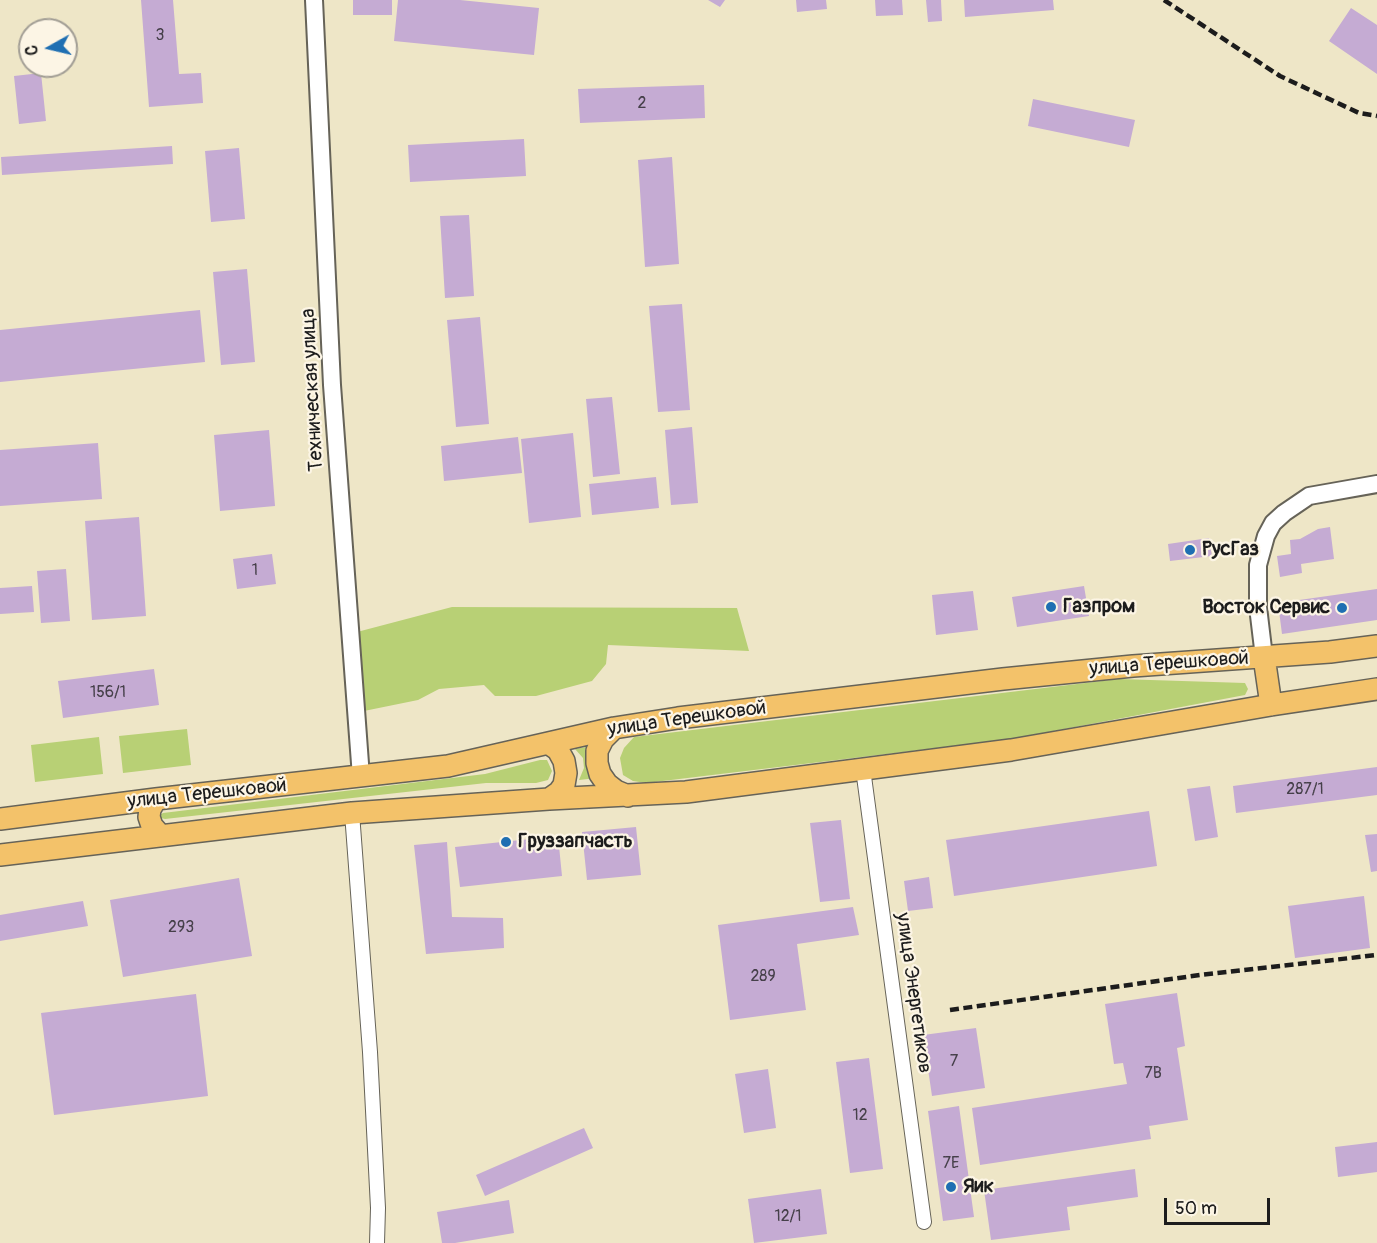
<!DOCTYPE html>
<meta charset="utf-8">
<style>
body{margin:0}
#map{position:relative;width:1377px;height:1243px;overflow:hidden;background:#eee6c7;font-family:Pangolin,sans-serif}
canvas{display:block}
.north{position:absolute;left:18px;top:18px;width:60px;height:60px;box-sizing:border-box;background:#fcf5e5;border:2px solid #a29e95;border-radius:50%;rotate:262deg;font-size:16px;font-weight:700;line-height:24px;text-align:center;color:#1c1c1c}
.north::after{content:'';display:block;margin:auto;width:21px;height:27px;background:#1f6fb2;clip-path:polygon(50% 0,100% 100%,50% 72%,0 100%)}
.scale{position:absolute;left:1164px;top:1198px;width:106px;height:27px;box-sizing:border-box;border:3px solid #1c1c1c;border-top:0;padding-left:8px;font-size:18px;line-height:21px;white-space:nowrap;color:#1c1c1c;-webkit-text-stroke:4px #fcf5e5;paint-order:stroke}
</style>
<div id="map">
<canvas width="1377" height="1243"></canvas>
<div class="north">С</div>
<div class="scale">50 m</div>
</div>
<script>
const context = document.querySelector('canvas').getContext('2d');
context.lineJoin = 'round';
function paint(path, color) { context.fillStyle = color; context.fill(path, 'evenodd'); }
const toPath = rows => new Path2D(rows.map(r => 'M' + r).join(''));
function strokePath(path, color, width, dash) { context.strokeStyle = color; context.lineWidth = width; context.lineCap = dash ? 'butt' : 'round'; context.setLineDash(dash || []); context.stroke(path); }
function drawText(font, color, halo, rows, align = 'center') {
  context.font = font + ' Pangolin,sans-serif'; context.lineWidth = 4.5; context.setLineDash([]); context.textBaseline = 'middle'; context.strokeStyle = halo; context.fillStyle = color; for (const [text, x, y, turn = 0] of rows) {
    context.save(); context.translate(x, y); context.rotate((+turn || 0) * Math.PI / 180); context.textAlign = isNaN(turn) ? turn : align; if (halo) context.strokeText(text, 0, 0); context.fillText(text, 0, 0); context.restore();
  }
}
paint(toPath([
 [452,607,737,608,749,651,608,645,606,664,592,681,536,696,495,696,484,685,439,689,418,700,364,711,357,632],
 [1119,679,1245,683,1248,689,1245,695,1011,739,646,783,633,781,623,775,620,758,624,748,634,737],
 [187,729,191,765,123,773,119,736],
 [99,737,103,774,35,782,31,745],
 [592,746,597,778,579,780,584,768,583,758,575,749],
 [540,760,547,760,552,771,548,780,536,783,486,783,165,819,161,818,160,815,163,813,485,774]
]), '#b8d075');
paint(toPath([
 [141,0,173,0,179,74,201,73,203,103,149,107],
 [353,0,392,0,392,15,353,15],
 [398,0,460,0,539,8,534,55,394,41],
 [708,0,725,0,720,7],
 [796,0,826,0,827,9,797,12],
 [875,0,902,0,903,15,876,16],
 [926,0,941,0,942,21,928,22],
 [964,0,1053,0,1054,10,965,17],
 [1351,8,1377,25,1377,74,1329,41],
 [41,73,46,121,19,124,14,76],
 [704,85,705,118,580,123,578,89],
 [1033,99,1135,120,1129,147,1028,126],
 [524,139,526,176,410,182,408,145],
 [172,146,173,164,2,175,1,157],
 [239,148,245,219,211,222,205,151],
 [672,157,679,264,645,267,638,160],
 [469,215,474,296,445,298,440,216],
 [247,269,255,362,221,365,213,272],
 [682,304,690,410,658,412,649,306],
 [200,310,205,362,0,382,0,330],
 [480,317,489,424,456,427,447,320],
 [612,397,620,474,593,477,586,399],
 [692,427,698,503,671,505,665,430],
 [269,430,275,506,220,511,214,435],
 [573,433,581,517,529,523,521,439],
 [518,437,522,473,444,481,441,446],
 [98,443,102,499,0,506,0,450],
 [656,477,659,508,592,515,589,484],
 [139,517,146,616,92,620,85,521],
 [1330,527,1334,559,1301,564,1302,573,1280,577,1277,556,1291,554,1290,540,1300,539,1318,529],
 [1209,538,1212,556,1170,561,1168,544],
 [272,554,276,584,237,589,233,559],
 [66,569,70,621,41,623,37,571],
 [32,586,34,612,0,614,0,588],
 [1084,586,1089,616,1017,627,1012,597],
 [1377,589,1377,620,1282,634,1278,603],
 [973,591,978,630,936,635,932,595],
 [154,669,159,705,63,718,58,681],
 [1377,767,1377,795,1236,813,1233,786],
 [1210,786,1218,837,1195,841,1187,789],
 [1149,811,1157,866,954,896,946,840],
 [841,820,850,899,820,902,810,823],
 [636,827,641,875,587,880,582,832],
 [1377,834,1377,871,1371,872,1365,835],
 [558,836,562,876,460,887,455,847],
 [447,842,452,917,503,918,504,948,426,954,414,845],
 [929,877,933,908,908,911,904,881],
 [239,878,252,956,123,977,110,900],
 [1364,896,1370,948,1295,958,1288,906],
 [83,901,88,926,0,941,0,915],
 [853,907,859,935,797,944,806,1010,730,1020,718,925],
 [1177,993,1185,1046,1177,1048,1188,1120,1149,1126,1151,1139,980,1165,972,1108,1127,1084,1123,1063,1114,1064,1105,1004],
 [196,994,208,1096,54,1115,41,1013],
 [976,1028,985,1088,932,1096,923,1035],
 [869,1058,883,1169,850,1173,836,1062],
 [768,1069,776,1128,744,1133,735,1074],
 [959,1106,974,1217,943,1221,928,1111],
 [584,1128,593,1148,485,1196,476,1175],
 [1377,1142,1377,1172,1338,1177,1335,1147],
 [1135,1169,1138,1197,1067,1207,1070,1230,991,1240,984,1190],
 [821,1189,827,1234,754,1243,748,1199],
 [509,1200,514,1233,455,1243,442,1243,437,1212]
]), '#c5abd3');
const minor = toPath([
 [863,769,924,1222],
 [352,813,370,1052,378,1208,377,1243]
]);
const tertiary = toPath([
 [314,0,332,385,361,777],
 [1264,657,1258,607,1258,565,1266,536,1273,523,1284,513,1309,496,1377,484]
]);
const primary = toPath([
 [1264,657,1271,705],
 [614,728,603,739,597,751,597,763,600,774,607,784,616,791,628,796],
 [548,743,558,750,564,761,566,773,564,785,559,792,549,799],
 [156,799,150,809,149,817,152,826,161,836],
 [0,819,156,799,448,766,614,728,678,718,1003,679,1133,666,1330,652,1377,646],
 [0,855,352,813,549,799,686,792,1011,750,1271,705,1377,689]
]);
strokePath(minor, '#666358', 16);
strokePath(tertiary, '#666358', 20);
strokePath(primary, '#666358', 24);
strokePath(minor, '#fff', 14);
strokePath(tertiary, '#fff', 16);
strokePath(primary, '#f3c26a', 21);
strokePath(toPath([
 [1164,0,1280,76,1359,113,1377,116],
 [950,1010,1200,975,1377,955]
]), '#1c1c1c', 4.5, [9, 4.5]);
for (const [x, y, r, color] of [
 [1190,550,6,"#1f6fb2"],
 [1051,607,6,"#1f6fb2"],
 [1342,608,6,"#1f6fb2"],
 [506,842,6,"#1f6fb2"],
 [951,1187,6,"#1f6fb2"]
]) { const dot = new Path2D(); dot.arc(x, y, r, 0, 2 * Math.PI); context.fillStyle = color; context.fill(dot); strokePath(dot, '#fcf5e5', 2); }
drawText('16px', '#46404a', null, [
 ["3",160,36],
 ["2",642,104],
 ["1",255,571],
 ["156/1",108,693],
 ["287/1",1305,790],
 ["293",181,928],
 ["289",763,977],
 ["7",954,1062],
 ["7В",1153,1074],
 ["12",860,1116],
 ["7Е",951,1164],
 ["12/1",788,1217]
]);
drawText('20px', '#1c1c1c', '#fcf5e5', [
 ["Техническая улица",313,390,-93],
 ["улица Терешковой",1169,664,-4],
 ["улица Терешковой",687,719,-8],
 ["улица Терешковой",207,794,-6],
 ["улица Энергетиков",913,993,82]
]);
drawText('bold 20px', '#1c1c1c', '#fcf5e5', [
 ["РусГаз",1202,550],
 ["Газпром",1063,607],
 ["Восток Сервис",1330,608,"right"],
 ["Груззапчасть",518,842],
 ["Яик",963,1187]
], 'left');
</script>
